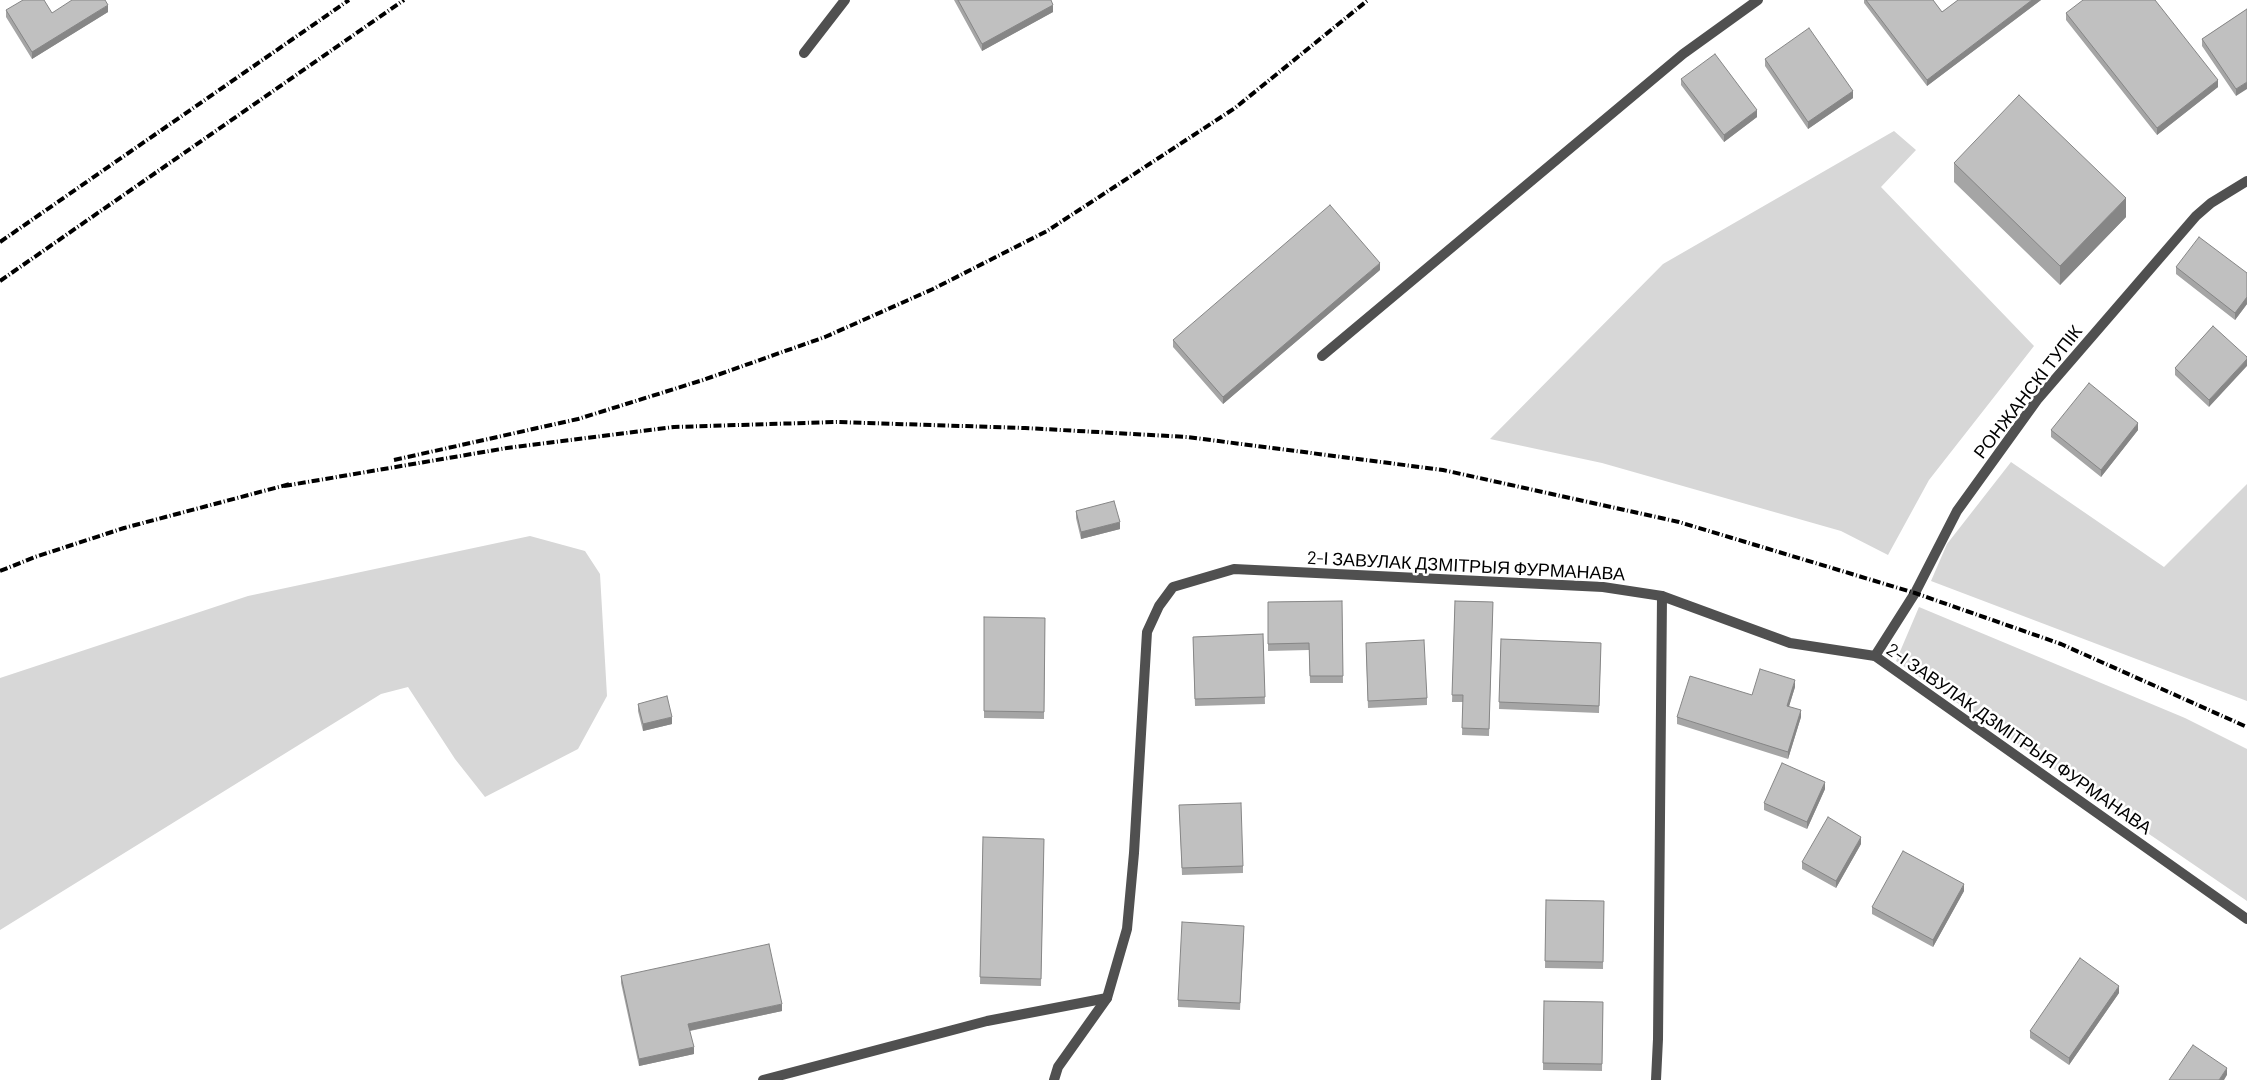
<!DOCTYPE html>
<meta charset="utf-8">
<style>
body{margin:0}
canvas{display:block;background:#fff}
</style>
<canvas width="2247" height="1080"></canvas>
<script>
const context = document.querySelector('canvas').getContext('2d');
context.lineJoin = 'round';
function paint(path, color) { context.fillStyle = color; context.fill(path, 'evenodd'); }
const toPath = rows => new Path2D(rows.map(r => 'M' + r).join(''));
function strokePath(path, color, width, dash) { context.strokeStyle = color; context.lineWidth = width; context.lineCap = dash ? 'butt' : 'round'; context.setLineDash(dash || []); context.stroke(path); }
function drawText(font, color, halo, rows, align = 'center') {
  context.font = font + ' Barlow,sans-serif'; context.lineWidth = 5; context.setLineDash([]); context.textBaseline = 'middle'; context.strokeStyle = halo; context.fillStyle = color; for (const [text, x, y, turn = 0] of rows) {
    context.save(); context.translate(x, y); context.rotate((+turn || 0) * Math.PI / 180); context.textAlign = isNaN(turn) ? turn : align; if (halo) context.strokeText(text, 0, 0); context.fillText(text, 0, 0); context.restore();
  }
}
paint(toPath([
 [1894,131,1916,150,1881,187,2034,346,1929,480,1888,555,1841,531,1602,463,1490,439,1663,264],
 [2011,462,2164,567,2247,484,2247,701,1931,581,1947,544],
 [530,536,585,551,600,574,607,696,578,749,485,797,455,759,408,687,381,694,0,930,0,678,248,596],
 [1919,607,2185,718,2247,749,2247,901,1896,661]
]), '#d7d7d7');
strokePath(toPath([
 [804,53,845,0],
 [1322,356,1683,54,1758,0],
 [1875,656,1915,593,1957,511,2037,400,2196,216,2211,203,2247,181],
 [763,1080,987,1021,1107,998],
 [1656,1080,1658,1039,1662,596]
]), '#505050', 10);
strokePath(toPath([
 [1054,1080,1058,1067,1107,998,1127,929,1134,853,1147,632,1159,606,1173,587,1234,569,1603,587,1662,596,1790,643,1875,656,2247,919]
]), '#505050', 10);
strokePath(toPath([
 [0,242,349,0],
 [0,281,404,0],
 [394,460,578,419,703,380,825,337,933,289,1047,231,1235,108,1368,0],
 [284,486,507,448,674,427,836,422,1025,428,1187,437,1443,470,1679,522,1915,593,2061,644,2247,727],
 [0,571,35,557,124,528,290,484]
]), '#000', 4, [8, 2.5, 1, 2.5]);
paint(toPath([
 [954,0,1051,0,1053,12,982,51],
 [1864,0,1933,0,1942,12,1958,0,2041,0,1927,86,1864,3],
 [2247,9,2236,96,2202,46,2202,39],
 [6,10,52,13,108,12,32,59,6,17],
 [2066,13,2218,87,2157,135,2066,20],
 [1765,59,1853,98,1808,129,1765,66],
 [1681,79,1757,117,1724,142,1681,85],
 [1954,163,2126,217,2060,285,1954,182],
 [2176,267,2247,273,2247,304,2235,320,2176,274],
 [1380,270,1223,404,1173,347,1173,340],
 [2213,326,2209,407,2175,375,2175,368],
 [2051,430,2138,430,2101,477,2051,437],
 [1076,511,1120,529,1081,539,1076,518],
 [1342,601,1343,683,1310,683,1309,650,1268,651,1268,602],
 [1455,601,1493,602,1489,736,1462,735,1463,702,1452,702],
 [984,617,1045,618,1044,719,984,718],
 [1263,634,1265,704,1195,706,1193,637],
 [1501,639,1601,643,1599,713,1499,709],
 [1366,650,1427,698,1427,705,1368,708],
 [1795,687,1789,706,1801,717,1788,759,1677,724,1677,717,1752,695],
 [638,704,672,724,643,731,638,711],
 [1825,789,1807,829,1764,810,1764,803],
 [1179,805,1243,866,1243,873,1182,875],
 [983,837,1044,839,1041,986,980,984],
 [1861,844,1836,888,1802,869,1802,862],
 [1964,891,1933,947,1872,914,1872,907],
 [1546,900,1604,901,1603,969,1545,968],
 [1244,933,1240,1010,1178,1007,1178,1000],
 [621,976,782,1011,690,1031,694,1054,639,1066,621,983],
 [2119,993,2069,1065,2030,1038,2030,1031],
 [1544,1001,1603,1002,1602,1071,1543,1070]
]), '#a5a5a5');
paint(toPath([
 [2032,0,2041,0,1927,86,1927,80],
 [108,5,108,12,32,59,32,52],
 [1053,5,1053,12,982,51,982,44],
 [2218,80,2218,87,2157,135,2157,128],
 [2247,82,2247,89,2236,96,2236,89],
 [1853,91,1853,98,1808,129,1808,122],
 [1757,110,1757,117,1724,142,1724,135],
 [2126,198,2126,217,2060,285,2060,266],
 [1380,263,1380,270,1223,404,1223,397],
 [2247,297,2247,304,2235,320,2235,313],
 [2247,359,2247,366,2209,407,2209,400],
 [2138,423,2138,430,2101,477,2101,470],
 [1120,522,1120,529,1081,539,1081,532],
 [1795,680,1795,687,1787,713,1787,706],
 [1801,710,1801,717,1788,759,1788,752],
 [672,717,672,724,643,731,643,724],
 [1825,782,1825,789,1807,829,1807,822],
 [1861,837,1861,844,1836,888,1836,881],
 [1964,884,1964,891,1933,947,1933,940],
 [2119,986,2119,993,2069,1065,2069,1058],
 [782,1004,782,1011,688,1031,688,1024],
 [694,1047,694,1054,639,1066,639,1059],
 [2227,1068,2227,1075,2224,1080,2219,1080]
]), '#868686');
const building = toPath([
 [23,0,44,0,52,13,72,0,105,0,108,5,32,52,6,10,23,0],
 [958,0,1051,0,1053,5,982,44,958,0],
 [1866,0,1933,0,1942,12,1958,0,2032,0,1927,80,1866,0],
 [2083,0,2155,0,2218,80,2157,128,2066,13,2083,0],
 [2247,9,2247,82,2236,89,2202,39,2247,9],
 [1809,28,1853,91,1808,122,1765,59,1809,28],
 [1715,54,1757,110,1724,135,1681,79,1715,54],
 [2019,95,2126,198,2060,266,1954,163,2019,95],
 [1330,205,1380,263,1223,397,1173,340,1330,205],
 [2199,237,2247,273,2247,297,2235,313,2176,267,2199,237],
 [2213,326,2247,357,2247,359,2209,400,2175,368,2213,326],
 [2089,383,2138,423,2101,470,2051,430,2089,383],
 [1114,501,1120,522,1081,532,1076,511,1114,501],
 [1342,601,1343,676,1310,676,1309,643,1268,644,1268,602,1342,601],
 [1455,601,1493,602,1489,729,1462,728,1463,695,1452,695,1455,601],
 [984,617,1045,618,1044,712,984,711,984,617],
 [1263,634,1265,697,1195,699,1193,637,1263,634],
 [1501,639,1601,643,1599,706,1499,702,1501,639],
 [1424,640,1427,698,1368,701,1366,643,1424,640],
 [1760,669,1795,680,1787,706,1801,710,1788,752,1677,717,1690,676,1752,695,1760,669],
 [667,696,672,717,643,724,638,704,667,696],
 [1782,763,1825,782,1807,822,1764,803,1782,763],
 [1241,803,1243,866,1182,868,1179,805,1241,803],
 [1828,817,1861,837,1836,881,1802,862,1828,817],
 [983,837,1044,839,1041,979,980,977,983,837],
 [1903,851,1964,884,1933,940,1872,907,1903,851],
 [1546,900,1604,901,1603,962,1545,961,1546,900],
 [1182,922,1244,926,1240,1003,1178,1000,1182,922],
 [769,944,782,1004,688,1024,694,1047,639,1059,621,976,769,944],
 [2080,958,2119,986,2069,1058,2030,1031,2080,958],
 [1544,1001,1603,1002,1602,1064,1543,1063,1544,1001],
 [2193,1045,2227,1068,2219,1080,2169,1080,2193,1045]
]);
paint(building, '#c0c0c0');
strokePath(building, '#868686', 1);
drawText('18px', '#000', '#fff', [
 ["РОНЖАНСКІ ТУПІК",2028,392,-52],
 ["2-І ЗАВУЛАК ДЗМІТРЫЯ ФУРМАНАВА",1466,566,3],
 ["2-І ЗАВУЛАК ДЗМІТРЫЯ ФУРМАНАВА",2019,739,35]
]);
</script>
